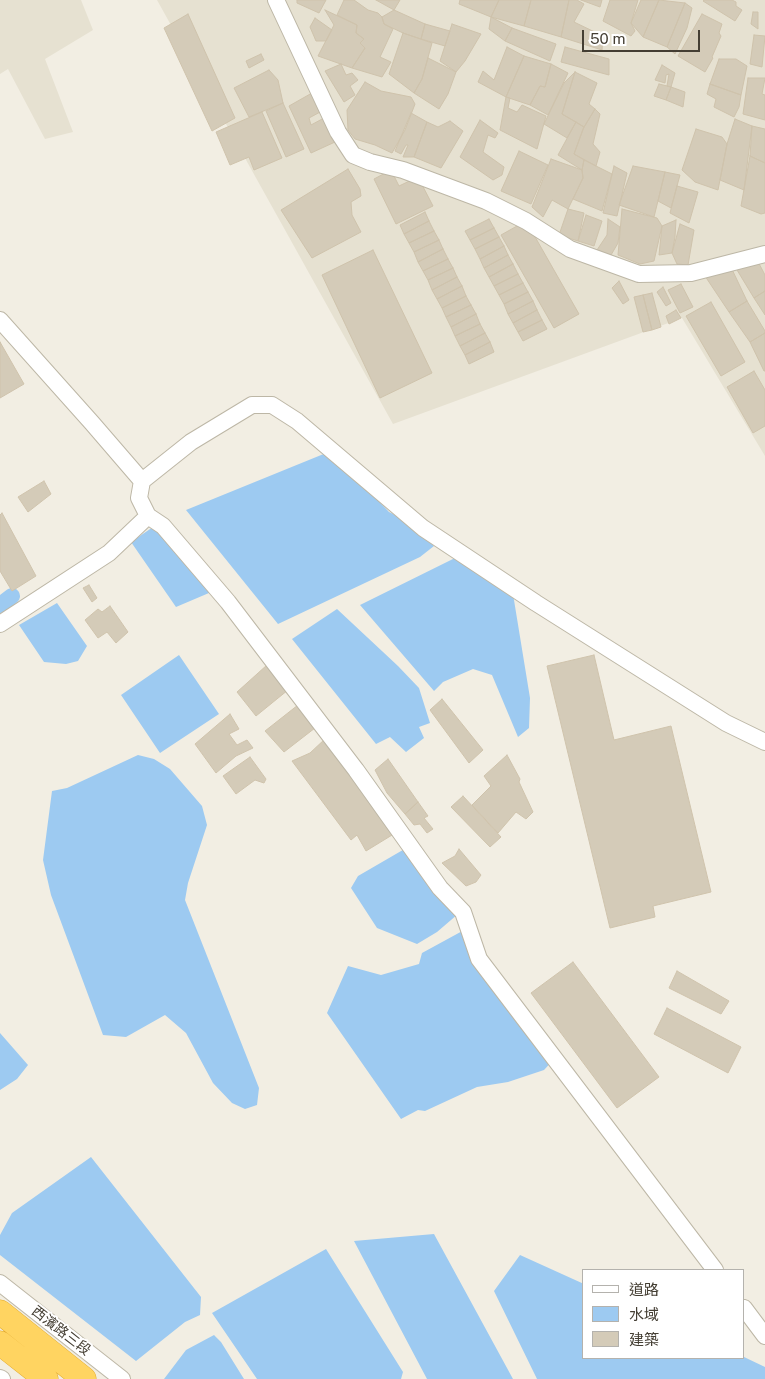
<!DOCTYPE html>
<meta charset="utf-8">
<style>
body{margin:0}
#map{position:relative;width:765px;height:1379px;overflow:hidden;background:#f2eee3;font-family:"Public Sans","Noto Sans TC",sans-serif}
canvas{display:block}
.legend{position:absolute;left:582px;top:1269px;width:162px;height:90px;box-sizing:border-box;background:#fff;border:1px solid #b4b2ad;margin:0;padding:6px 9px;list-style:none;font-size:15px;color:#443e33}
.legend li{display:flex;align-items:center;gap:10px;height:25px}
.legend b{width:25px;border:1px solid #b4b2ad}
.scale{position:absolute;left:582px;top:30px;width:118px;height:22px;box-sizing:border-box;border:2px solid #443e33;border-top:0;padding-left:6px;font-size:15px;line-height:18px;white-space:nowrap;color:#443e33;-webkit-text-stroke:4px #fff;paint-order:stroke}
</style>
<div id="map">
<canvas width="765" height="1379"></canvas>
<ul class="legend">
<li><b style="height:6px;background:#fff"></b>道路</li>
<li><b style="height:14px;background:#9dcaf1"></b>水域</li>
<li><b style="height:14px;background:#d4cbb8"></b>建築</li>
</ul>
<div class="scale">50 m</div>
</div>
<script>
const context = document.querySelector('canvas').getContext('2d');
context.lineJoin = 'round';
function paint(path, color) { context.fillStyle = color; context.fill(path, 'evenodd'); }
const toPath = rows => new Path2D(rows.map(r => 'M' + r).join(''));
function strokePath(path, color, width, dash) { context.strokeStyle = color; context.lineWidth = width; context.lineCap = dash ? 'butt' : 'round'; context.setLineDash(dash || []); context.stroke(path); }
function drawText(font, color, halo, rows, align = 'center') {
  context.font = font + ' "Public Sans","Noto Sans TC",sans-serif'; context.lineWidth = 4; context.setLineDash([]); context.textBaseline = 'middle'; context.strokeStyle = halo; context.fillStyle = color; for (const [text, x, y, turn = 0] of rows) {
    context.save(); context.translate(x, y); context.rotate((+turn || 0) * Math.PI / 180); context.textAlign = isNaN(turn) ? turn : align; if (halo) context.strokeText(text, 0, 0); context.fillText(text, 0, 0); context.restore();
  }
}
paint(toPath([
 [0,0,81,0,93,30,45,59,73,132,45,139,8,69,0,74],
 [157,0,765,0,765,456,682,318,393,424]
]), '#e6e1d1');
paint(toPath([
 [331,451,389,512,403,519,434,546,420,557,278,624,186,510],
 [159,523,216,590,176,607,131,542],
 [459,556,513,594,530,698,529,728,518,737,492,675,473,669,443,682,434,691,360,605],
 [57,603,87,646,78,661,66,664,44,662,19,625],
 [337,609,398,666,419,688,430,723,419,727,424,738,406,752,390,737,376,744,292,639],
 [179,655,219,714,160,753,121,695],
 [138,755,154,759,170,769,202,806,207,825,188,883,185,900,259,1088,257,1105,245,1109,232,1103,213,1083,186,1033,165,1015,126,1037,103,1035,51,895,43,860,52,791,67,788],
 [408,847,458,914,437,932,417,944,377,928,351,888,358,876],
 [466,929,557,1056,544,1070,508,1082,477,1087,425,1111,418,1110,401,1119,327,1013,348,966,381,975,419,964,422,953],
 [0,1033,28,1065,17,1079,0,1090],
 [91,1157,201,1297,200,1315,185,1322,136,1361,0,1255,0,1235,12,1213],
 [434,1234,513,1379,427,1379,354,1241],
 [326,1249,403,1372,401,1379,257,1379,212,1313],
 [520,1255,584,1284,584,1358,744,1357,765,1367,765,1379,537,1379,494,1291],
 [214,1335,221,1342,244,1379,164,1379,186,1350]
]), '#9dcaf1');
strokePath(toPath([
 [0,605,12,596]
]), '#9dcaf1', 16);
const building = toPath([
 [297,0,326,0,319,13,297,3,297,0],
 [344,0,354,0,368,10,378,13,382,17,384,24,393,29,380,57,391,62,382,77,352,68,365,48,360,43,364,39,356,33,357,25,337,15,344,0],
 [376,0,400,0,394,10,376,0],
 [460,0,499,0,491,17,459,4,460,0],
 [499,0,531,0,524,26,491,17,499,0],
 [531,0,569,0,561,37,524,26,531,0],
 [569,0,577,0,584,4,574,22,603,36,602,50,561,37,569,0],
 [581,0,602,0,600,7,581,0],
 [610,0,638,0,631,23,635,31,631,36,603,21,610,0],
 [641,0,659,0,643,37,631,23,641,0],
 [659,0,685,3,667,47,643,37,659,0],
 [704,0,732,0,736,2,736,6,742,10,735,21,703,1,704,0],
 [685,3,692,8,687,28,675,54,667,47,685,3],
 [325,10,357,25,356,33,364,39,360,43,365,48,352,68,318,56,334,25,325,10],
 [394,10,425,24,421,39,403,33,384,24,382,17,394,10],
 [753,12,758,12,758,29,751,24,753,12],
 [188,14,235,118,212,131,164,28,188,14],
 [702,14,722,24,719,33,721,36,712,57,713,58,705,72,678,56,702,14],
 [491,17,512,28,505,41,489,29,491,17],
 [315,18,332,30,326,41,316,41,310,27,315,18],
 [425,24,450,31,445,46,421,39,425,24],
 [452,24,481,34,465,61,456,72,440,61,452,24],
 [512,28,556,44,550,61,505,41,512,28],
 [403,33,432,43,422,79,414,93,389,74,403,33],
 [754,35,765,36,762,67,750,64,754,35],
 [507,47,524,56,506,97,478,82,483,71,494,80,507,47],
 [565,47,609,59,609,75,561,62,565,47],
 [261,54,264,60,249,68,246,61,261,54],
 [524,56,551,64,545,87,540,86,530,105,506,97,524,56],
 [428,58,456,72,448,94,439,109,414,93,422,79,428,58],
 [719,59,736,59,747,66,741,95,710,84,719,59],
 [341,64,346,75,352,73,358,80,350,86,355,95,344,102,325,71,341,64],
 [551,64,568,73,548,115,530,105,540,86,545,87,551,64],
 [662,65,675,73,671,87,667,86,669,74,666,75,665,83,655,80,662,65],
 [269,70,278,80,283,103,249,117,234,88,269,70],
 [575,72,597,83,589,104,595,109,584,127,562,114,575,72],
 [575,72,562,114,576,122,567,138,544,124,564,83,575,72],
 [748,78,765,78,762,94,765,95,765,120,743,114,748,78],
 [365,82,381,91,411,97,415,104,405,130,392,153,375,145,355,139,348,130,347,110,365,82],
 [659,84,671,87,666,100,654,96,659,84],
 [710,84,741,95,739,107,734,117,714,107,716,99,707,94,710,84],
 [671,87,685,92,683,107,666,100,671,87],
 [312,93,322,111,309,118,311,125,324,118,335,142,311,153,289,106,312,93],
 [506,97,510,98,508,108,517,112,522,105,546,116,537,149,500,130,506,97],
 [283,103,304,149,286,157,266,111,283,103],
 [595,109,600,114,593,144,600,152,596,166,574,154,583,129,595,109],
 [262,112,282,158,254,170,249,157,230,165,216,132,262,112],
 [411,113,427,122,414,157,403,157,408,145,406,145,401,154,395,151,411,113],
 [735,119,752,126,744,190,720,180,727,144,735,119],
 [480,120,498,133,495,138,488,135,483,152,504,167,502,175,493,180,460,157,480,120],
 [450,121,463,131,441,168,414,157,427,122,438,127,450,121],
 [576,122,584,127,574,154,584,160,582,170,558,155,576,122],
 [752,126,765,129,765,163,750,156,752,126],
 [696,129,722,137,727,144,718,190,695,182,682,170,696,129],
 [519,151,548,165,531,204,501,191,519,151],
 [750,156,765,163,765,213,761,214,741,206,750,156],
 [551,159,582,170,583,178,568,209,552,200,543,217,532,207,551,159],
 [584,160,612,174,602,211,573,199,583,178,582,170,584,160],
 [614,166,627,173,617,216,603,213,614,166],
 [633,166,665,172,654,217,619,205,633,166],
 [348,169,360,189,361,196,351,202,352,215,361,232,312,258,281,210,348,169],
 [391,170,399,186,418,177,433,206,396,224,374,179,391,170],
 [665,172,680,175,671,208,658,201,665,172],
 [677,186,698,192,689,223,670,213,677,186],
 [568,209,584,213,578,241,559,235,568,209],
 [622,209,657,218,662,226,654,261,640,264,618,255,622,209],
 [425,212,429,221,404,234,400,225,425,212],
 [586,215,602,221,594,246,578,241,586,215],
 [489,219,494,228,470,240,465,231,489,219],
 [608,219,620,227,618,243,611,255,597,250,607,235,608,219],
 [676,220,675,237,672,253,659,255,662,226,676,220],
 [429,221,434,231,409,243,404,234,429,221],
 [526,221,579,314,554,328,501,235,526,221],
 [680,224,694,230,688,265,677,264,672,253,680,224],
 [494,228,499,237,475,249,470,240,494,228],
 [434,231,439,240,414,252,409,243,434,231],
 [499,237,504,246,480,259,475,249,499,237],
 [439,240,443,249,418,262,414,252,439,240],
 [504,246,508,255,484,268,480,259,504,246],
 [443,249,448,259,423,271,418,262,443,249],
 [373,250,432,373,380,398,322,275,373,250],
 [508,255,513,264,489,277,484,268,508,255],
 [755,256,765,275,765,291,754,298,734,265,755,256],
 [448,259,453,268,428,280,423,271,448,259],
 [729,263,747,301,729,312,701,270,729,263],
 [513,264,518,274,494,286,489,277,513,264],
 [453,268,457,277,432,290,428,280,453,268],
 [518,274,523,283,499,295,494,286,518,274],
 [457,277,462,286,437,299,432,290,457,277],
 [619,281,629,300,623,304,612,288,619,281],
 [523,283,528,292,504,304,499,295,523,283],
 [681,284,693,307,680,313,668,290,681,284],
 [462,286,466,296,442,308,437,299,462,286],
 [663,287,671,303,666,306,657,292,663,287],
 [765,291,765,315,754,298,765,291],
 [528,292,533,301,508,314,504,304,528,292],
 [652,293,661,327,652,330,643,295,652,293],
 [643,295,652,330,643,332,634,297,643,295],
 [466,296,471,305,446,317,442,308,466,296],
 [533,301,537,310,513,323,508,314,533,301],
 [747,301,765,331,765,333,750,342,729,312,747,301],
 [711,302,745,362,721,376,686,316,711,302],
 [471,305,476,314,451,327,446,317,471,305],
 [537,310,542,320,518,332,513,323,537,310],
 [676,310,681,318,669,324,666,316,676,310],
 [476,314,480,324,455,336,451,327,476,314],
 [542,320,547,329,523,341,518,332,542,320],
 [480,324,485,333,460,346,455,336,480,324],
 [485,333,490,342,465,355,460,346,485,333],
 [765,333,765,371,764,371,750,342,765,333],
 [0,342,24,384,0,398,0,342],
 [490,342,494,352,469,364,465,355,490,342],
 [754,371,765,390,765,426,753,433,727,387,754,371],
 [44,481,51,494,28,512,18,497,44,481],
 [2,513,36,576,12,591,0,571,0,515,2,513],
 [89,585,97,598,92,602,83,588,89,585],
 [110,606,128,632,116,643,107,632,98,638,85,620,98,609,102,612,110,606],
 [594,655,614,740,671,726,711,892,653,906,655,917,610,928,547,666,594,655],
 [267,665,288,690,256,716,237,692,267,665],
 [442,699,483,750,469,763,430,710,442,699],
 [298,705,315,728,284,752,265,731,298,705],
 [230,714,239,729,229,734,237,745,247,740,253,748,236,756,216,773,195,744,230,714],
 [325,739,397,832,366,851,357,835,351,840,292,761,310,753,325,739],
 [507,755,520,779,519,782,533,812,526,819,516,812,498,833,472,805,491,786,484,776,507,755],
 [250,757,266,779,264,783,255,780,236,794,223,776,250,757],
 [388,759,418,802,405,814,387,793,375,770,388,759],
 [463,796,501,837,490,847,451,807,463,796],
 [418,802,428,816,424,818,433,829,427,833,420,824,414,825,405,814,418,802],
 [459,849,481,875,476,882,466,886,442,863,455,856,459,849],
 [573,962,659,1077,617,1108,531,993,573,962],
 [677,971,729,1001,721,1014,669,988,677,971],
 [667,1008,741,1047,728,1073,654,1034,667,1008]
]);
paint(building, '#d4cbb8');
strokePath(building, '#cfc3ac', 1);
const minor = toPath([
 [276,0,338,132,353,155,370,162,403,170,486,201,526,221,570,249,639,274,691,273,765,254],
 [0,320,92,423,142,481],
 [0,624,109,553,148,516],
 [715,1270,479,959,463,912,440,888,356,770,228,602,163,526,148,516,139,498,142,481,191,442,252,405,272,405,297,421,423,528,536,603,726,723,765,742],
 [0,1283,122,1379],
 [744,1308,765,1336],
 [0,1378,2,1379]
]);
const highway = toPath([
 [0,1312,84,1379],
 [0,1343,46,1379]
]);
strokePath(minor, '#bdb7a6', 18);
strokePath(highway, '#e0a92f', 25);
strokePath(minor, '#fff', 16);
strokePath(highway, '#ffd461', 24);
drawText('14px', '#443e33', '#fff', [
 ["西濱路三段",61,1331,38]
]);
</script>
